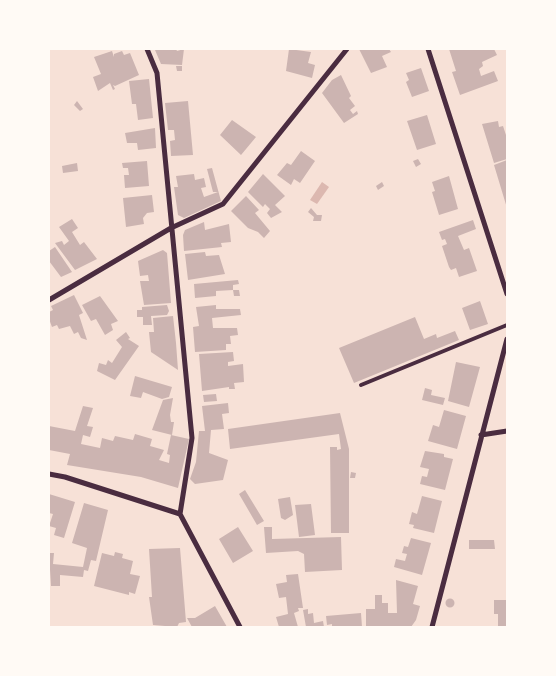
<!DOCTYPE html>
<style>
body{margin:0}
#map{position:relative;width:556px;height:676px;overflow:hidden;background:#f7e1d7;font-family:Roboto,sans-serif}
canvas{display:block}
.frame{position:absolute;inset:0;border:50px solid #fffaf5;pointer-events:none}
</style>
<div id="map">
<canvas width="556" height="676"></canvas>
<div class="frame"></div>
</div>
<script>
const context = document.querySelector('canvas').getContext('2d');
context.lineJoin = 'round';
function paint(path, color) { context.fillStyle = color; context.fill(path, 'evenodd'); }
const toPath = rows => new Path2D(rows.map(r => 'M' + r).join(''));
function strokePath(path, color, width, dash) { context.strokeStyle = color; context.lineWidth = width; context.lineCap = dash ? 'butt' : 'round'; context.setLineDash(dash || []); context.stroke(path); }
paint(toPath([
 [322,182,329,187,317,204,310,200]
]), '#dcb8b0');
paint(toPath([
 [159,49,176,49,177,51,184,49,182,65,161,64,155,50],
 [289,49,311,52,308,63,315,65,312,78,286,71],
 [359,49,389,49,391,52,382,56,387,67,371,73],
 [449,49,494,49,497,55,482,62,483,66,479,69,481,76,494,71,498,81,460,95,452,72,456,71],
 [112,51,114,57,114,54,122,51,124,55,130,53,139,75,115,86,113,85,115,89,113,90,110,83,98,91,93,77,101,74,94,57],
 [176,66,182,66,182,71,177,71],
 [421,68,429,91,412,97,406,82,409,80,406,73],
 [341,75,351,96,349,98,355,106,350,110,353,114,357,111,358,114,344,123,322,93,332,80],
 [149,79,153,118,138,120,136,104,132,104,129,81],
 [77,101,83,109,80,111,74,105],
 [188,101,193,155,171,156,170,141,175,140,174,130,168,130,165,103],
 [427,115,436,144,417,150,407,121],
 [232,120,256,137,241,155,220,135],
 [498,121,499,127,503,126,507,138,507,159,494,163,482,124],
 [155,128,156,148,138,150,137,143,127,143,125,133],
 [301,151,315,161,300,183,294,179,291,185,277,175,287,163,291,165],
 [418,159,421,164,416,167,413,161],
 [507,160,507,208,494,165],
 [147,161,149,186,125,188,124,175,129,175,128,168,123,168,122,163],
 [77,163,78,171,63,173,62,166],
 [212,168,221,201,184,218,178,215,174,187,178,187,176,176,194,174,195,180,204,178,206,187,201,188,204,197,218,192,213,192,207,169],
 [263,174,285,196,275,205,282,212,271,218,267,213,270,209,265,204,263,207,248,192],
 [449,176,458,209,439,215,432,192,435,191,432,182],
 [382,182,384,186,378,190,376,186],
 [152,195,154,212,147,213,143,218,144,224,126,227,123,198],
 [246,196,259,210,255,213,270,231,264,238,258,232,248,228,231,211],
 [311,208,317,215,322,215,321,221,313,221,314,217,308,212],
 [72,219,78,228,72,232,80,245,84,242,97,259,75,270,55,243,62,241,64,245,69,241,59,227],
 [473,220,476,229,458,236,464,250,469,248,477,271,459,277,456,268,451,270,449,267,442,246,447,244,445,239,442,240,439,232],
 [204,222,205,230,229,224,231,242,221,243,222,247,184,251,183,235,185,230],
 [55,247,72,272,61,277,49,261,49,251],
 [163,250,167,253,171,303,144,305,140,281,149,281,148,275,140,276,138,261],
 [205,252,206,256,219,255,225,274,188,280,185,254],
 [238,280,239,284,233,285,233,290,216,291,216,296,195,298,194,284],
 [233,290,239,290,240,296,234,296],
 [74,295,83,313,79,315,87,340,81,338,78,332,74,334,70,326,59,329,57,325,52,327,49,319,49,312,53,310,51,306],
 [100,296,118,321,111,324,113,330,105,335,96,319,91,321,82,305],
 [480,301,488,324,470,330,462,308],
 [167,305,169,311,167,315,151,316,152,325,143,325,143,317,137,317,137,310,142,310,142,307],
 [216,305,216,309,240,309,241,315,212,318,213,328,237,328,238,335,230,336,231,344,226,344,226,350,195,352,193,327,199,326,196,307],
 [173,316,176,343,178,370,151,352,149,332,154,332,153,318],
 [415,317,424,339,436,334,437,338,455,331,459,340,354,383,339,348],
 [126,332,130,338,128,339,139,346,115,380,97,371,99,363,106,365,108,360,112,363,122,347,116,340],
 [233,352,234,361,228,362,228,366,243,364,244,382,234,383,235,389,229,389,229,387,202,391,199,354],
 [456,362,480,367,469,407,448,401],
 [135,376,172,387,169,397,162,399,143,392,141,398,130,396],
 [425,388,432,390,431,395,445,398,443,405,422,400],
 [216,394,217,401,204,402,203,395],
 [173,398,170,415,171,422,174,422,172,435,152,430,163,400],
 [228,403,229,413,222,414,224,429,211,430,209,453,228,460,223,480,195,484,190,479,196,462,199,431,205,431,202,406],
 [83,406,93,408,87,426,93,427,90,437,83,435,81,444,100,448,102,438,113,441,115,436,133,440,135,434,152,439,150,446,164,450,159,460,169,463,170,455,167,454,171,435,189,439,178,488,141,477,67,465,70,454,49,450,49,426,75,431],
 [444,410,466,416,457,449,428,441,433,425,439,427],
 [340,413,349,449,349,533,331,533,330,447,337,447,337,450,341,449,339,434,230,449,228,429],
 [425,451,444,454,444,457,453,459,445,490,420,484,422,476,427,477,429,469,420,467],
 [351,472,356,473,355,478,350,478],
 [245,490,264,521,257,525,239,494],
 [49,494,75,502,64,538,54,535,56,528,49,526,53,514,49,513],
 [422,496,442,501,434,533,413,528,414,525,409,524,412,512,417,514],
 [290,497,293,515,285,520,281,518,278,499],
 [84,503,108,510,96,561,91,560,88,571,84,570,83,577,60,575,60,586,51,586,49,553,54,553,53,564,83,567,87,548,72,543],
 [311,504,315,535,299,537,295,505],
 [238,527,253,551,233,563,219,539],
 [264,527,272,527,272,539,341,537,342,570,305,572,304,554,298,551,266,553],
 [411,538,431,543,422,575,394,567,396,559,405,561,407,554,402,553,404,546,408,547],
 [469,540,494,540,495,549,469,549],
 [180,548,186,622,179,623,177,627,153,625,149,597,152,597,149,549],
 [115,552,123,554,122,558,133,561,130,574,140,576,135,594,129,592,129,595,94,586,102,553,114,556],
 [298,574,303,608,298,608,299,611,294,613,298,627,279,627,276,617,288,614,286,597,279,598,276,584,287,582,286,575],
 [396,580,418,586,413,604,420,606,416,620,411,627,366,627,366,609,375,609,375,595,382,595,382,603,388,603,388,613,397,613],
 '445.5 603a4.5 4.5 0 1 1 9 0a4.5 4.5 0 1 1-9 0Z',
 [494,600,507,600,507,627,498,627,498,614,494,614],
 [215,606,227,627,192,627,187,618,195,618],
 [308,609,308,614,313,613,314,623,323,621,324,627,306,627,303,610],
 [361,613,362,627,332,627,332,624,327,625,326,616]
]), '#ccb4b1');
strokePath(toPath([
 [361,385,507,325]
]), '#4a2c40', 4);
strokePath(toPath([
 [147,49,157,73,192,438,180,514],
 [428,49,507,294],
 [49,300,171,228,223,204,347,49],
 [481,435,507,431],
 [49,474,65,477,180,514,240,627],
 [432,627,507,339]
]), '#4a2c40', 5);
</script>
